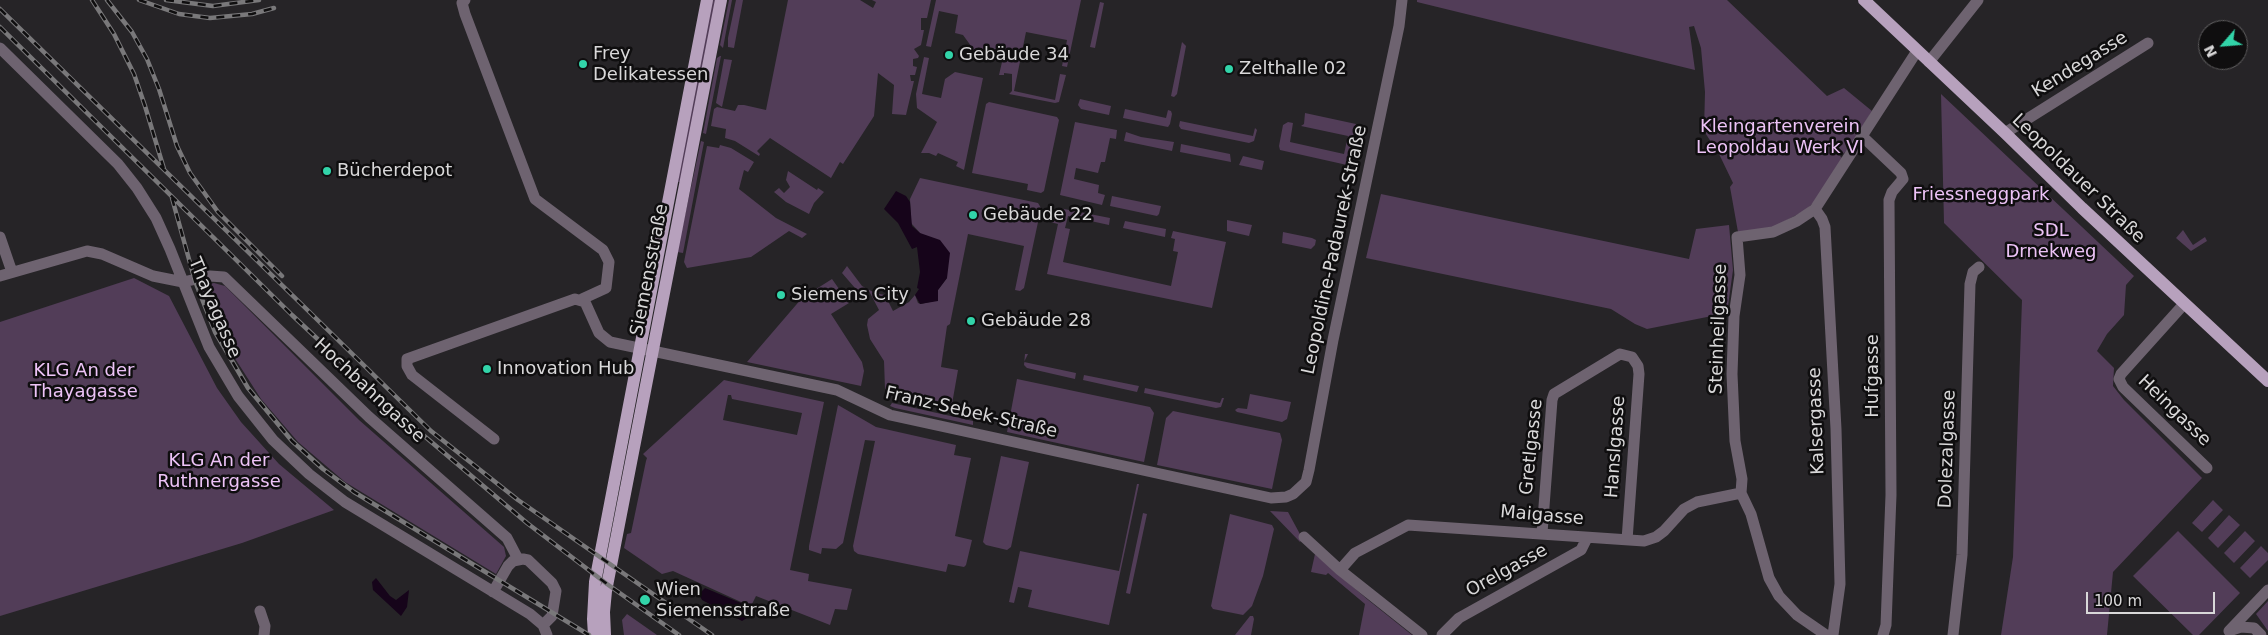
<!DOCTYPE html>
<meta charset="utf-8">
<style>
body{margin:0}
#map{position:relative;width:2268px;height:635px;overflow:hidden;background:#262427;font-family:"DejaVu Sans",sans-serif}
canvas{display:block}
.north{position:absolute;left:2198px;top:20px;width:50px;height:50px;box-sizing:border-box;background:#0f0e0f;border:1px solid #605f60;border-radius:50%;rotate:243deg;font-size:14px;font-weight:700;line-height:20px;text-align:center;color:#d9d8d9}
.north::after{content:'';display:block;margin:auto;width:18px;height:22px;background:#32d4a9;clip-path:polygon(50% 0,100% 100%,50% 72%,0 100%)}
.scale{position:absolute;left:2086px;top:592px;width:129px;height:22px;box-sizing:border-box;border:2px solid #d9d8d9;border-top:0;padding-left:6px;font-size:15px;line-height:18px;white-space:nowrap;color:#d9d8d9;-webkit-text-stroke:4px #0f0e0f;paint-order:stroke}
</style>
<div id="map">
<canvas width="2268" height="635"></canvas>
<div class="north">N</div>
<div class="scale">100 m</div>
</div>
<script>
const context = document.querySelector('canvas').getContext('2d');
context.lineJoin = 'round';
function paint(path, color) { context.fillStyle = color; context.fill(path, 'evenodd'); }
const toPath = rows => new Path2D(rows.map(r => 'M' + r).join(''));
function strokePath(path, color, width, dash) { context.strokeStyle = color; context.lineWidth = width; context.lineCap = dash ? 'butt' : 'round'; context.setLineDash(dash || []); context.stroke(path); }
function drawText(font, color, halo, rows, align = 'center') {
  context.font = font + ' "DejaVu Sans",sans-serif'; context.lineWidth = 5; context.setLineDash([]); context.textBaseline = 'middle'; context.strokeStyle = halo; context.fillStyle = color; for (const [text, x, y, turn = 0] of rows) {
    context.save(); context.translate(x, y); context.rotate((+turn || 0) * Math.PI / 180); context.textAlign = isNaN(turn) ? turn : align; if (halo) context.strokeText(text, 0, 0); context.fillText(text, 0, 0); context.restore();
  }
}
paint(toPath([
 [711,0,717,0,681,182,678,182,679,170],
 [729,0,732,0,723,48,720,45],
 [736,0,743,0,734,48,728,47,728,38],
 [788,0,860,0,873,8,876,2,872,0,931,0,927,18,921,18,921,30,924,30,921,45,914,49,919,56,918,58,913,59,913,66,917,67,915,75,910,75,911,81,914,81,906,115,892,114,894,85,878,73,874,116,843,164,840,162,831,178,770,138,757,151,760,154,759,156,735,141,725,138,726,129,711,126,714,109,717,107,735,111,738,105,744,105,766,110],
 [936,0,1081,0,1067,67,1062,66,1067,40,1026,32,1014,91,1055,100,1060,74,1066,75,1059,102,1055,103,1009,94,1012,91,1012,74,1004,73,1004,75,999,75,1002,62,969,55,971,46,963,35,955,33,958,15,939,11,931,47,926,46],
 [1417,0,1727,0,1827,96,1844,88,1872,111,1848,150,1840,156,1844,160,1814,202,1806,210,1772,228,1738,232,1730,187,1733,183,1720,156,1704,131,1705,92,1701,48,1694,26,1689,27,1695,70,1417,2],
 [1100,2,1104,3,1095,48,1090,47],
 [1182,42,1186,46,1177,94,1174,97,1171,96],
 [720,56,721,56,706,134,703,133,717,58],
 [924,57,929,58,922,94,941,98,945,79,955,72,983,78,964,170,956,166,958,162,938,153,936,156,929,153,921,153,937,122,917,108,916,94],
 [724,59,732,60,722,107,716,103],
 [1941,94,2134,276,2126,285,2124,315,2107,334,2097,351,2114,368,2113,386,2124,400,2202,478,2113,572,2107,635,2001,635,2013,557,2022,300,1944,223],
 [1080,99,1111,106,1109,115,1081,109,1078,105],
 [989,102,1057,117,1059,120,1044,191,1041,193,1027,190,1028,184,972,173,986,104],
 [1125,109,1166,118,1168,110,1171,111,1172,114,1170,124,1168,127,1123,118],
 [1305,113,1356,124,1347,165,1280,150,1279,146,1283,125,1288,122,1293,123,1290,142,1344,154,1348,136,1301,126,1304,124],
 [1180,121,1253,136,1255,128,1257,130,1254,141,1249,143,1181,129,1179,126],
 [1075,122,1117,130,1116,139,1110,138,1105,162,1101,162,1098,173,1076,168,1074,179,1099,185,1098,193,1105,195,1102,205,1060,195],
 [1126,132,1141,137,1174,142,1172,151,1124,141],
 [701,141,704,142,683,253,677,252],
 [1181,144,1230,154,1231,162,1180,152],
 [720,145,731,148,754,162,748,172,744,170,739,189,776,218,807,234,802,238,789,231,751,257,687,268,684,262,707,146,719,148],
 [1243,156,1264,161,1262,170,1239,165],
 [788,171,817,190,818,188,824,192,814,203,809,214,786,202,774,192,779,188,784,193,790,187,786,180],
 [920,178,1038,203,1041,208,1024,288,1020,291,1015,290,1024,246,968,234,950,324,947,326,941,367,958,370,952,404,888,391,885,389,884,361,870,339,867,325,868,319,879,310,869,291,861,295,842,273,847,266,862,286,875,293,885,295,893,311,909,302,915,295,918,303,921,304,938,300,938,290,947,278,920,233,911,223,910,199],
 [1381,194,1689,259,1696,229,1729,225,1733,270,1727,313,1647,329,1635,324,1611,309,1366,258],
 [1112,196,1161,206,1159,214,1157,216,1110,206],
 [1059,208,1110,218,1109,225,1068,216,1065,228,1070,229,1063,262,1171,286,1178,252,1173,251,1175,239,1171,238,1173,231,1226,242,1212,308,1047,274,1058,224,1050,222,1053,212],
 [1227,220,1252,225,1249,236,1227,231],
 [1125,221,1166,229,1165,237,1123,228],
 [2183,230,2193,245,2205,237,2207,241,2191,251,2176,238],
 [1283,232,1312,238,1316,240,1315,245,1311,249,1282,243],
 [134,278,169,296,217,388,241,422,279,464,334,510,242,543,0,616,0,322],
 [832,279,849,303,831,314,862,362,864,371,861,386,747,362,802,298],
 [214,283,225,286,359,420,504,547,506,556,496,574,345,482,298,442,261,399,227,346,218,329,201,286],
 [1025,354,1028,354,1024,362,1076,373,1075,379,1027,368,1024,365],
 [1084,375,1139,386,1137,392,1083,380],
 [1017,379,1150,407,1154,413,1144,462,1007,432],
 [724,380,824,402,790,570,809,574,808,581,852,589,847,610,835,609,830,625,756,596,752,604,741,602,673,571,662,574,624,548,627,534,631,533,646,461,647,458,643,454],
 [728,395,731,395,732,399,802,413,797,435,723,420],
 [1145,388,1220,403,1222,398,1224,398,1221,407,1216,408,1144,393],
 [1250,394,1291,402,1287,419,1282,422,1237,412,1235,410,1238,408,1247,409],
 [892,403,973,421,973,425,895,408,890,406],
 [838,405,876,427,956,445,954,455,971,458,955,536,972,540,966,565,964,567,948,564,946,572,858,554,854,551,853,546,875,441,865,440,843,543,836,549,822,548,821,554,809,550,809,546],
 [1173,411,1280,433,1282,440,1272,489,1157,465,1166,418],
 [1001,456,1029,462,1011,547,1007,550,986,545,983,542],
 [1137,484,1139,484,1109,625,1028,607,1032,590,1018,587,1014,603,1009,602,1020,551,1119,571],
 [2213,500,2223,510,2202,532,2192,523],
 [1270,511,1288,512,1301,536,1302,539,1300,542],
 [1143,513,1147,514,1130,594,1126,593],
 [1230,514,1272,525,1274,529,1263,576,1252,606,1243,615,1213,609,1211,606],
 [2229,515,2240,525,2218,548,2208,538],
 [2178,531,2240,593,2199,635,2193,635,2133,576],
 [2245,531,2255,541,2234,563,2224,553],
 [2261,546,2268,553,2268,560,2250,578,2240,568],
 [1315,554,1367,599,1412,635,1359,635,1365,604,1328,573,1326,575,1311,572],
 [2268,601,2268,631,2256,614],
 [627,614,657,635,624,635,622,620],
 [1250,616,1253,616,1254,619,1251,635,1235,635]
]), '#523d58');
paint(toPath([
 [896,191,906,196,910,202,912,226,920,233,940,240,950,253,947,278,938,290,938,301,920,304,915,295,919,289,917,288,920,272,917,247,912,249,898,223,884,209],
 [376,578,390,596,396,600,409,590,407,607,401,616,373,590,372,582],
 [705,588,753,608,752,615,742,621,702,600,699,594]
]), '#16041a');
strokePath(toPath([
 [465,0,462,3,465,14,535,199,603,250,609,262,606,288,582,299],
 [0,48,118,164,137,188,156,218,170,249,209,347,238,396,273,440,309,474,345,502,530,614,543,625,547,635],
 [1929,62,1978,0],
 [2005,133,2148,43],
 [1863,137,1901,173,1903,179,1892,192,1889,200,1891,495,1886,625,1883,635],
 [1815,209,1822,219,1825,227,1836,429,1840,584,1833,635],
 [0,237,12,272],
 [0,276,87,251,102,254,153,276,183,282],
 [183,282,210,276,224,277,369,417,507,538,518,559],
 [2184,304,2121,374,2119,379,2123,387,2207,468],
 [494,439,412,375,407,366,407,359,575,299,585,302,599,333,610,342,837,390,890,415,1271,498,1286,497,1293,494,1306,482,1309,470,1333,340,1399,26,1402,0],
 [1542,533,1552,400,1554,394,1620,354,1632,357,1638,366,1639,374,1627,540],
 [1304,537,1340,570,1422,635],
 [1340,570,1355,553,1408,525,1644,541,1656,537,1664,531,1684,509,1697,502,1741,493],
 [493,592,508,566,513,561,523,559,528,560,552,583,556,591,552,616,543,625],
 [260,611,265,626,264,635],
 [2229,631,2268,590],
 [2229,631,2241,627,2254,628,2261,635],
 [1442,635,1459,618,1581,550,1587,538],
 [1826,635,1797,615,1779,596,1769,578,1751,514,1741,493,1742,479,1735,441,1732,374,1734,316,1740,275,1737,237,1773,232,1797,221,1815,209,1917,51],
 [1953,635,1962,555,1970,284,1973,272,1979,267]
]), '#6e6370', 11);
strokePath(toPath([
 [1864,0,2005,133,2082,208,2268,381],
 [594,635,593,619,595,582,707,0],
 [605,635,604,612,606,591,721,0]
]), '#b7a1bd', 12);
const rail = toPath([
 [92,0,114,34,134,74,145,106,164,169],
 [107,0,132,32,147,59,159,89,177,146,190,173,218,212,282,276],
 [139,0,179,14,210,18,252,14,274,8],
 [166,0,213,6,259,0],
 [0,9,431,431,518,500,712,635],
 [0,27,292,315,390,407,527,523,607,584,679,635],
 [172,198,195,281,215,332,248,388,292,441,323,469,354,492,589,635]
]);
strokePath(rail, '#79787a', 4.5);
strokePath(rail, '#0f0e0f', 2.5, [8]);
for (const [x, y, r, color] of [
 [949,55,5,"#32d4a9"],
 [583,64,5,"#32d4a9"],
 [1229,69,5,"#32d4a9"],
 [327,171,5,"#32d4a9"],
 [973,215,5,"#32d4a9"],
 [781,295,5,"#32d4a9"],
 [971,321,5,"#32d4a9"],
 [487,369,5,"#32d4a9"],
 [645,600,6,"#32d4a9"]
]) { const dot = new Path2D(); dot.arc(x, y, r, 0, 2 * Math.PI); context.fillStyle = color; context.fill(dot); strokePath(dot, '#0f0e0f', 2); }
drawText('18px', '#d9d8d9', '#0f0e0f', [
 ["Frey",593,54],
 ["Delikatessen",593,75],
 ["Gebäude 34",959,55],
 ["Zelthalle 02",1239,69],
 ["Bücherdepot",337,171],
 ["Gebäude 22",983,215],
 ["Siemens City",791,295],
 ["Gebäude 28",981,321],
 ["Innovation Hub",497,369],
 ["Wien",656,590],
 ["Siemensstraße",656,611]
], 'left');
drawText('18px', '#d9d8d9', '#0f0e0f', [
 ["Kendegasse",2080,65,-32],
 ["Leopoldauer Straße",2078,179,44],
 ["Leopoldine-Padaurek-Straße",1335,250,-78],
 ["Siemensstraße",650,270,-79],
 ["Thayagasse",214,308,67],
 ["Steinheilgasse",1719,329,-88],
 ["Hufgasse",1873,376,-90],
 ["Hochbahngasse",369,391,43],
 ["Heingasse",2174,411,44],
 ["Franz-Sebek-Straße",971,413,13],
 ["Kalsergasse",1817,421,-92],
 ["Gretlgasse",1532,447,-84],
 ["Hanslgasse",1616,447,-86],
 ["Dolezalgasse",1948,449,-88],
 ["Maigasse",1542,516,5],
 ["Orelgasse",1507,571,-29]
]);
drawText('18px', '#edc3f7', '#0f0e0f', [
 ["Kleingartenverein",1780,127],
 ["Leopoldau Werk VI",1780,148],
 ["Friessneggpark",1981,195],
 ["SDL",2051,231],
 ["Drnekweg",2051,252],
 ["KLG An der",84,371],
 ["Thayagasse",84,392],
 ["KLG An der",219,461],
 ["Ruthnergasse",219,482]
]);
</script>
